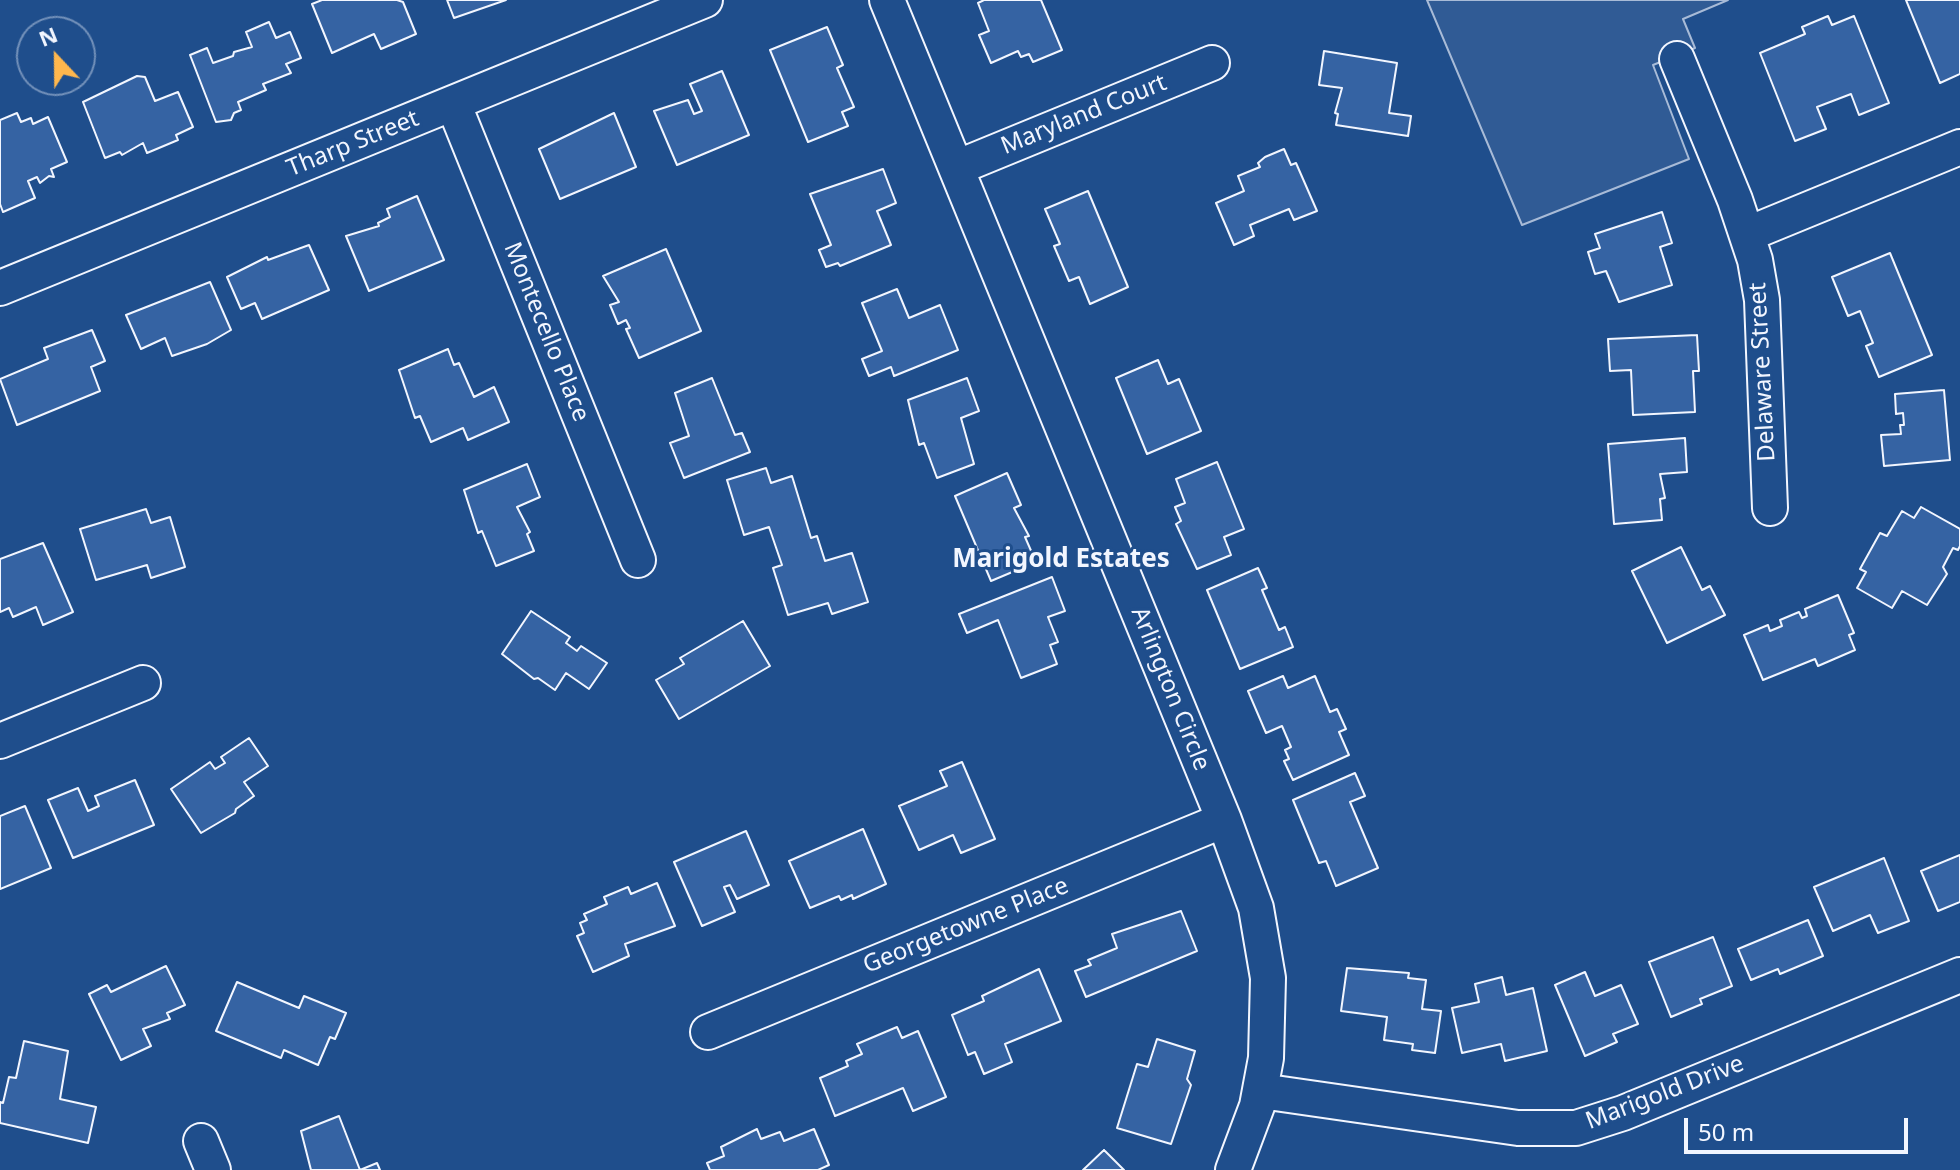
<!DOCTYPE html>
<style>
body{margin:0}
#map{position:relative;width:1960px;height:1170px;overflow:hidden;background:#1f4e8c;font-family:"Noto Sans",sans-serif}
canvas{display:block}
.north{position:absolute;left:16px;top:16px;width:80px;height:80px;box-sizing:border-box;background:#1f4e8c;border:2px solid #7391ba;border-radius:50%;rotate:338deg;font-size:22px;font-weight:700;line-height:32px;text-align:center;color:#f2f6ff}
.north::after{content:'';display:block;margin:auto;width:28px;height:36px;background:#ffb74d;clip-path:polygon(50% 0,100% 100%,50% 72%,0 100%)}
.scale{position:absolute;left:1684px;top:1118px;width:224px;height:36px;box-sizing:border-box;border:4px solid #f2f6ff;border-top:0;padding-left:10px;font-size:24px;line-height:28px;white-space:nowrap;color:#f2f6ff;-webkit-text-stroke:6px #1f4e8c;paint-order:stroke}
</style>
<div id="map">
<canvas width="1960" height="1170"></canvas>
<div class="north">N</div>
<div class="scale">50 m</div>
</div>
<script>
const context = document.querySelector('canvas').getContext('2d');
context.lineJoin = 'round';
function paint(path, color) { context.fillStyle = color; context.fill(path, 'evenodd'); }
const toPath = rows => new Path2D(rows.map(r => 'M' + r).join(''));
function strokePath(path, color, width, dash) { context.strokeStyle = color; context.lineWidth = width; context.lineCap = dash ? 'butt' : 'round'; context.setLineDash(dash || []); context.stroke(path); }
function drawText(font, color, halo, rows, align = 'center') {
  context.font = font + ' "Noto Sans",sans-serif'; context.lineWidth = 6; context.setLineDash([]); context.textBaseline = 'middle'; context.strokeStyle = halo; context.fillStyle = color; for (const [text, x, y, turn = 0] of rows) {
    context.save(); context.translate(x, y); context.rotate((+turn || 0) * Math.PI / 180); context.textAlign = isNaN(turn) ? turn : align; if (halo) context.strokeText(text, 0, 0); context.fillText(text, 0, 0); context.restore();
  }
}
const built = toPath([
 [1427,0,1728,0,1683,19,1695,48,1653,65,1689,159,1522,225,1427,0]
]);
paint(built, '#305b95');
strokePath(built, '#a8bbd7', 2);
const building = toPath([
 [322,0,397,0,403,2,416,34,381,49,374,34,332,53,312,4,322,0],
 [447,0,506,0,454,18,447,0],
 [984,0,1041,0,1062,50,1033,62,1029,54,1021,57,1018,51,991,63,979,35,989,31,978,3,984,0],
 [1906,0,1960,0,1960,74,1940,83,1906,0],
 [1828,16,1832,25,1854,16,1889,103,1859,115,1851,94,1817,107,1826,129,1795,141,1760,53,1805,34,1802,27,1828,16],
 [269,22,276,38,290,32,301,58,286,64,291,73,263,84,266,90,238,102,241,110,234,113,231,120,216,122,190,55,207,48,213,63,233,56,234,52,252,47,246,32,269,22],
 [827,27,843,65,837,68,854,107,842,112,848,126,808,142,770,50,827,27],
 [1324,51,1397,63,1389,113,1411,116,1408,136,1336,125,1338,114,1335,113,1342,88,1319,85,1324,51],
 [722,71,749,135,677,165,654,111,688,100,694,114,702,111,690,84,722,71],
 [137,76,145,77,155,101,178,92,193,127,176,135,178,140,147,153,143,143,122,155,120,152,105,158,83,102,137,76],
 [17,113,21,122,31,118,33,124,48,117,67,162,51,169,54,177,49,176,40,183,37,177,28,181,35,198,3,212,0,204,0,120,17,113],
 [614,113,636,167,560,199,539,149,614,113],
 [1284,149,1291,165,1296,163,1317,211,1294,220,1289,209,1250,225,1254,236,1234,245,1216,203,1244,191,1238,176,1260,167,1258,163,1265,157,1284,149],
 [883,169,896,203,877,211,891,245,840,266,838,263,826,267,819,250,831,245,810,194,883,169],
 [1088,191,1128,287,1090,304,1079,277,1069,281,1054,246,1060,244,1045,209,1088,191],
 [417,196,444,260,369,291,346,236,379,226,378,223,390,217,387,209,417,196],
 [1662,212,1672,243,1660,247,1672,285,1619,302,1606,271,1595,274,1588,252,1600,248,1595,234,1662,212],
 [309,245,329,290,262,319,255,303,241,309,227,277,267,257,268,260,309,245],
 [666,249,701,331,639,358,626,329,630,328,626,320,618,324,610,305,619,302,603,276,666,249],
 [1890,253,1932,355,1879,377,1866,346,1873,343,1860,311,1848,316,1832,277,1890,253],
 [210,282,231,330,207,344,172,356,165,338,141,349,126,315,210,282],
 [897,289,909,318,940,305,958,350,894,376,891,367,869,376,862,359,882,351,862,303,897,289],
 [92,330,105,361,91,367,100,391,17,425,0,379,48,359,44,348,92,330],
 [1697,335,1699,371,1693,371,1695,412,1633,415,1631,370,1610,371,1608,339,1697,335],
 [448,349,454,365,459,363,474,397,494,387,509,422,468,440,463,428,431,442,420,416,415,418,399,370,448,349],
 [1158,360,1168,384,1179,379,1201,431,1147,454,1116,378,1158,360],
 [712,378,735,435,742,433,750,452,684,478,670,443,689,436,675,393,712,378],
 [967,378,979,411,961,418,974,464,937,478,924,443,919,445,908,400,967,378],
 [1944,390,1950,460,1884,466,1881,435,1901,434,1900,425,1904,425,1903,413,1896,414,1895,394,1944,390],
 [1685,438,1687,472,1660,474,1665,498,1660,499,1662,520,1614,524,1608,444,1685,438],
 [1217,462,1244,529,1224,537,1231,555,1197,569,1176,524,1181,521,1175,507,1185,503,1176,479,1217,462],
 [527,464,540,497,517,507,530,532,527,534,534,551,496,566,482,531,478,533,464,490,527,464],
 [766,468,771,483,792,476,811,538,817,536,825,561,852,553,868,602,832,614,828,603,788,615,773,568,782,565,769,527,744,535,727,480,766,468],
 [1007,473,1021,505,1014,508,1029,536,1025,537,1036,562,991,581,955,496,1007,473],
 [1921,507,1960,529,1960,546,1958,550,1953,548,1943,567,1947,574,1927,605,1902,591,1892,608,1857,588,1866,572,1860,569,1880,533,1887,536,1902,511,1914,518,1921,507],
 [146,509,151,523,170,517,185,567,151,578,147,565,96,580,80,529,146,509],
 [43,543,73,612,43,625,36,607,13,617,9,608,0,612,0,559,43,543],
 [1681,547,1702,590,1710,586,1725,615,1667,643,1632,571,1681,547],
 [1258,568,1267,588,1262,590,1279,630,1285,627,1293,647,1240,669,1207,590,1258,568],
 [1052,577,1065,611,1048,617,1058,642,1050,645,1057,664,1021,678,998,620,967,633,959,614,1052,577],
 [1838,595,1854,633,1849,635,1855,650,1818,666,1815,659,1763,680,1744,635,1768,625,1770,631,1782,626,1780,620,1799,612,1802,618,1807,616,1805,609,1838,595],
 [531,611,570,637,566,643,577,651,581,646,607,663,589,689,566,673,555,690,538,678,534,679,502,654,531,611],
 [743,621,770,666,679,719,656,680,684,664,680,658,743,621],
 [1283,676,1288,688,1315,676,1330,712,1337,709,1346,729,1339,732,1349,755,1293,780,1284,761,1289,759,1285,750,1291,747,1282,726,1266,733,1248,691,1283,676],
 [249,738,268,766,244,782,254,796,236,809,235,813,201,833,171,789,210,762,215,769,225,763,221,757,249,738],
 [962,762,995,839,961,853,953,835,919,850,899,806,947,786,940,771,962,762],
 [1355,773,1365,796,1350,802,1378,868,1336,886,1326,861,1319,863,1293,800,1355,773],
 [135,780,154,825,73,858,48,800,78,788,88,811,99,806,95,796,135,780],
 [25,806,51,868,0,889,0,816,25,806],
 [863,829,886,884,853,899,852,895,841,900,839,896,810,908,789,861,863,829],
 [746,831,769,885,737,899,730,885,724,887,735,912,702,926,674,862,746,831],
 [1960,855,1960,902,1938,911,1921,871,1960,855],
 [1884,858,1909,921,1878,933,1870,915,1833,931,1814,887,1884,858],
 [657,883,675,926,625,944,629,956,593,972,577,936,584,933,580,923,587,920,584,914,607,904,604,897,628,887,631,894,657,883],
 [1181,911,1197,951,1086,997,1075,971,1091,965,1088,960,1117,948,1112,934,1181,911],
 [1808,920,1823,956,1780,974,1778,969,1751,980,1738,949,1808,920],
 [1713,937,1732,986,1700,999,1702,1004,1671,1017,1649,962,1713,937],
 [166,966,185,1005,167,1013,170,1019,143,1029,151,1046,121,1060,89,994,107,985,111,992,166,966],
 [1347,968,1409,973,1408,978,1426,980,1422,1009,1441,1011,1435,1053,1412,1050,1413,1044,1384,1040,1387,1017,1341,1011,1347,968],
 [1039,969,1061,1021,1005,1044,1012,1062,984,1074,975,1052,968,1055,952,1015,984,1001,982,996,1039,969],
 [1585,972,1595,996,1621,985,1638,1024,1613,1034,1617,1042,1585,1056,1555,985,1585,972],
 [1502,977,1506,995,1533,988,1547,1051,1505,1061,1501,1044,1462,1053,1452,1008,1479,1002,1475,984,1502,977],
 [237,982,299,1008,304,996,346,1013,335,1039,330,1037,318,1065,284,1050,281,1058,216,1031,237,982],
 [897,1027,902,1038,918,1031,946,1097,913,1111,903,1088,835,1116,820,1078,848,1066,846,1061,862,1054,857,1044,897,1027],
 [1157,1039,1195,1051,1187,1079,1191,1085,1171,1144,1117,1128,1137,1064,1148,1067,1157,1039],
 [24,1041,68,1051,60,1099,96,1107,88,1143,0,1123,0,1102,3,1103,9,1077,16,1078,24,1041],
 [339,1116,360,1170,377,1163,380,1170,311,1170,301,1131,339,1116],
 [757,1129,761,1139,780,1132,784,1141,814,1129,829,1165,818,1170,710,1170,707,1163,724,1156,721,1147,757,1129],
 [1104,1150,1124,1170,1083,1170,1104,1150]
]);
paint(building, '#3563a3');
strokePath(building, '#f2f6ff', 2);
const minor = toPath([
 [887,0,1224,820,1256,908,1268,978,1266,1058,1257,1106,1233,1170],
 [1677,59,1735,200,1755,260,1762,300,1770,508],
 [453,103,638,560],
 [956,168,1212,63],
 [1748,234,1960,147],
 [0,288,705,0],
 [0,741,143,683],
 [708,1032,1224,820],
 [1261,1091,1518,1128,1576,1128,1623,1113,1960,975],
 [201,1141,213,1170]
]);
strokePath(minor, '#f2f6ff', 38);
strokePath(minor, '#1f4e8c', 34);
drawText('24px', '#f2f6ff', '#1f4e8c', [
 ["Maryland Court",1084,115,-22],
 ["Tharp Street",353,144,-22],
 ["Montecello Place",546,332,68],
 ["Delaware Street",1763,372,-93],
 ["Arlington Circle",1170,689,68],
 ["Georgetowne Place",966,926,-22],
 ["Marigold Drive",1665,1093,-21]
]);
drawText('bold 26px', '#f2f6ff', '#1f4e8c', [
 ["Marigold Estates",1061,560]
]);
</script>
